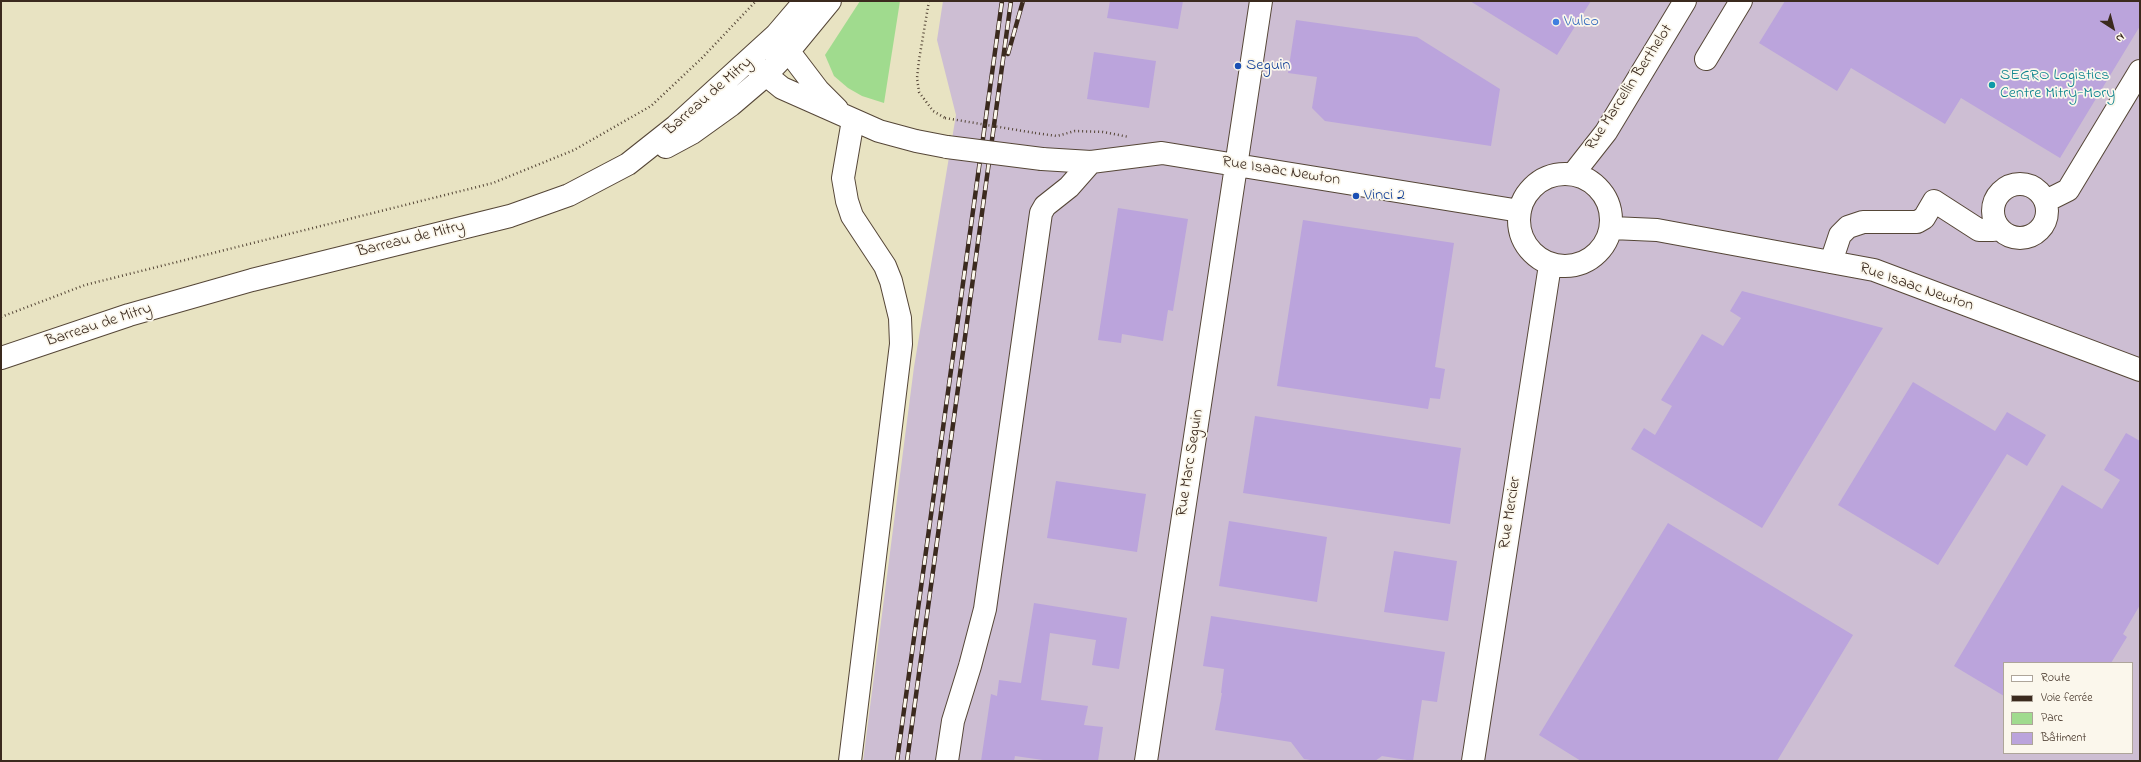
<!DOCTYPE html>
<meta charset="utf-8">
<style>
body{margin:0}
#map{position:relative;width:2141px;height:762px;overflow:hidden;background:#e8e3c2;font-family:"Indie Flower",sans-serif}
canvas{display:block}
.frame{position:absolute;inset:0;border:2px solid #3b2a1e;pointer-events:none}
.legend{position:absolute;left:2003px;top:662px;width:130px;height:92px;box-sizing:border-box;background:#fbf7ec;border:1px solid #aea59a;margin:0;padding:5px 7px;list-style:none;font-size:12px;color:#3b2a1e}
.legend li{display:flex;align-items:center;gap:8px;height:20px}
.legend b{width:20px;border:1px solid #aea59a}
.north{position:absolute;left:2093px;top:8px;width:40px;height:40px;-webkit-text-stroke:3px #fbf7ec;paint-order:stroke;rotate:144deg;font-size:11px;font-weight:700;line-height:16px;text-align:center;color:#3b2a1e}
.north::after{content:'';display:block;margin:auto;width:14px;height:18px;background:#3b2a1e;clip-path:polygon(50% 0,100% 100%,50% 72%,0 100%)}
</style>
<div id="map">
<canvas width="2141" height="762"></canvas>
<div class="frame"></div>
<ul class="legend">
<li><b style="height:5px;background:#fff"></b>Route</li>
<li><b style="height:5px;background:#3b2a1e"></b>Voie ferrée</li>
<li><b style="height:11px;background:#a0db8e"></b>Parc</li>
<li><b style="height:11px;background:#bba4dc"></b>Bâtiment</li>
</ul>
<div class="north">N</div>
</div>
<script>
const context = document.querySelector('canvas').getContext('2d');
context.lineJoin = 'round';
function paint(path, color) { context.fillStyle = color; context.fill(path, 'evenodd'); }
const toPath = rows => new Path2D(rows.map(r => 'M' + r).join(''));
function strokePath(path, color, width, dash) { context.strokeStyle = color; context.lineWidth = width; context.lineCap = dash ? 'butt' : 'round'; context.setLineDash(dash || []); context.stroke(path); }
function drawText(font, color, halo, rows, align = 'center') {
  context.font = font + ' "Indie Flower",sans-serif'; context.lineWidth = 3.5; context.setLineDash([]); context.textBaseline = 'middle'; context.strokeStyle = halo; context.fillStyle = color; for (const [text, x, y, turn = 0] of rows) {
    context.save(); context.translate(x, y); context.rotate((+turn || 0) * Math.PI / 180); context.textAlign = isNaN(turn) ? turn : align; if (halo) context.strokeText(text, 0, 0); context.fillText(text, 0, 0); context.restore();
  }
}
paint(toPath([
 [943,1,2140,1,2140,761,863,761,914,367,956,115,937,40],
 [2004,663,2132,663,2132,753,2004,753]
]), '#cdbed3');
paint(toPath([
 [860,1,900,1,884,103,862,96,848,88,834,76,825,55]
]), '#a0db8e');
paint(toPath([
 [1110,1,1183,1,1178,29,1107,18],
 [1470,1,1591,1,1557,55],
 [1785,1,2140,1,2140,26,2060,158,1961,98,1945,124,1851,68,1837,91,1759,43],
 [1296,20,1417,37,1500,89,1491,146,1325,121,1312,108,1317,77,1288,73],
 [1094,52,1156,61,1149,108,1087,99],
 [1118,208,1188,219,1173,311,1168,310,1163,341,1122,334,1121,343,1098,340],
 [1303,220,1454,243,1435,367,1445,369,1440,399,1430,398,1428,409,1277,386],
 [1742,291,1883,328,1762,528,1631,449,1644,428,1655,435,1672,406,1661,400,1702,334,1723,346,1741,318,1730,311],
 [1913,382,1995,431,2007,412,2046,435,2027,466,2007,454,1938,565,1838,505],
 [1255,416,1461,448,1450,524,1243,493],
 [2126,433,2140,441,2140,605,2123,634,2127,637,2111,663,2004,663,2004,696,1954,666,2062,485,2102,509,2120,480,2104,470],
 [1056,481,1146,494,1137,552,1047,538],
 [1229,521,1327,537,1317,602,1219,586],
 [1668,523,1853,635,1777,761,1581,761,1539,735],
 [1394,551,1457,561,1448,621,1384,612],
 [1034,603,1127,618,1119,669,1092,665,1096,640,1050,633,1041,700,1088,706,1084,725,1103,727,1098,761,1050,761,1015,756,1014,761,981,761,991,694,997,696,999,680,1021,683],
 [1211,616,1445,652,1437,702,1422,700,1413,761,1382,756,1375,761,1317,761,1304,759,1291,742,1215,730,1222,693,1221,693,1224,669,1203,666]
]), '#bba4dc');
const minor = toPath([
 [780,40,818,90,837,109],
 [1706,59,1741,1],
 [755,66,782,88,879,131,916,141,947,147],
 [666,147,692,133,731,105,765,76,788,52,830,1],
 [1042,159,1091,162,1162,153,1520,211],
 '1519 220a46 46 0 1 1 92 0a46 46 0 1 1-92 0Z',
 [1573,174,1606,132,1685,1],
 '1993 211a27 27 0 1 1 54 0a27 27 0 1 1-54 0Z',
 [2046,201,2068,190,2140,71],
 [1612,228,1657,230,1874,270,2140,370],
 [1831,262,1840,235,1848,227,1863,222,1917,222,1924,218,1934,201,1979,230,1993,230,1998,227],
 [1,358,129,315,252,280,510,216,569,195,628,164,676,126,776,35,805,1],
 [850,761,901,344,900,318,891,281,885,266,852,216,847,201,843,178,853,120],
 [947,761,953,721,970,666,985,609,1041,213,1045,206,1069,187,1091,162],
 [1146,761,1261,1],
 [1473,761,1550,265]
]);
strokePath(minor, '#554637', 24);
strokePath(toPath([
 [929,1,919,60,917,78,919,92,933,111,945,118],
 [1035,133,1057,136,1075,131,1103,132,1129,137],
 [1,317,85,285,493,183,574,150,651,106,701,59,756,1]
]), '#554637', 2.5, [1, 3]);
strokePath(minor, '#fff', 22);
const rail = toPath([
 [1008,54,1023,1],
 [897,761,1002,1],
 [907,761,1011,1]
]);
strokePath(rail, '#3b2a1e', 4.5);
strokePath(rail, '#fbf7ec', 3, [9]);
const minorBridge = toPath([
 [947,147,1042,159]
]);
strokePath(minorBridge, '#554637', 24, []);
strokePath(toPath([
 [945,118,1035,133]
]), '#554637', 2.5, [1, 3]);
strokePath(minorBridge, '#fff', 22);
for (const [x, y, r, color] of [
 [1556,22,4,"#3f7fe0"],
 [1238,66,4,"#1a4fb4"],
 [1992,85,4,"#0f9aa8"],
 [1356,196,4,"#1a4fb4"]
]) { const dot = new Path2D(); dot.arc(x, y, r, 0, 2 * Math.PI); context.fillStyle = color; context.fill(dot); strokePath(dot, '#fbf7ec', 1.5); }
drawText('16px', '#366cbe', '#fbf7ec', [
 ["Vulco",1564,22]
], 'left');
drawText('16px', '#164399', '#fbf7ec', [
 ["Seguin",1246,66],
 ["Vinci 2",1364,196]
], 'left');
drawText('16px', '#0d838f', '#fbf7ec', [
 ["SEGRO Logistics",2000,76],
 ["Centre Mitry-Mory",2000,94]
], 'left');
drawText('16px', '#3b2a1e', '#fbf7ec', [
 ["Rue Marcellin Berthelot",1630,88,-57],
 ["Barreau de Mitry",709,97,-41],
 ["Rue Isaac Newton",1281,172,9],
 ["Barreau de Mitry",411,240,-14],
 ["Rue Isaac Newton",1916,288,19],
 ["Barreau de Mitry",99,326,-18],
 ["Rue Marc Seguin",1191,463,-81],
 ["Rue Mercier",1511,513,-81]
]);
</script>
